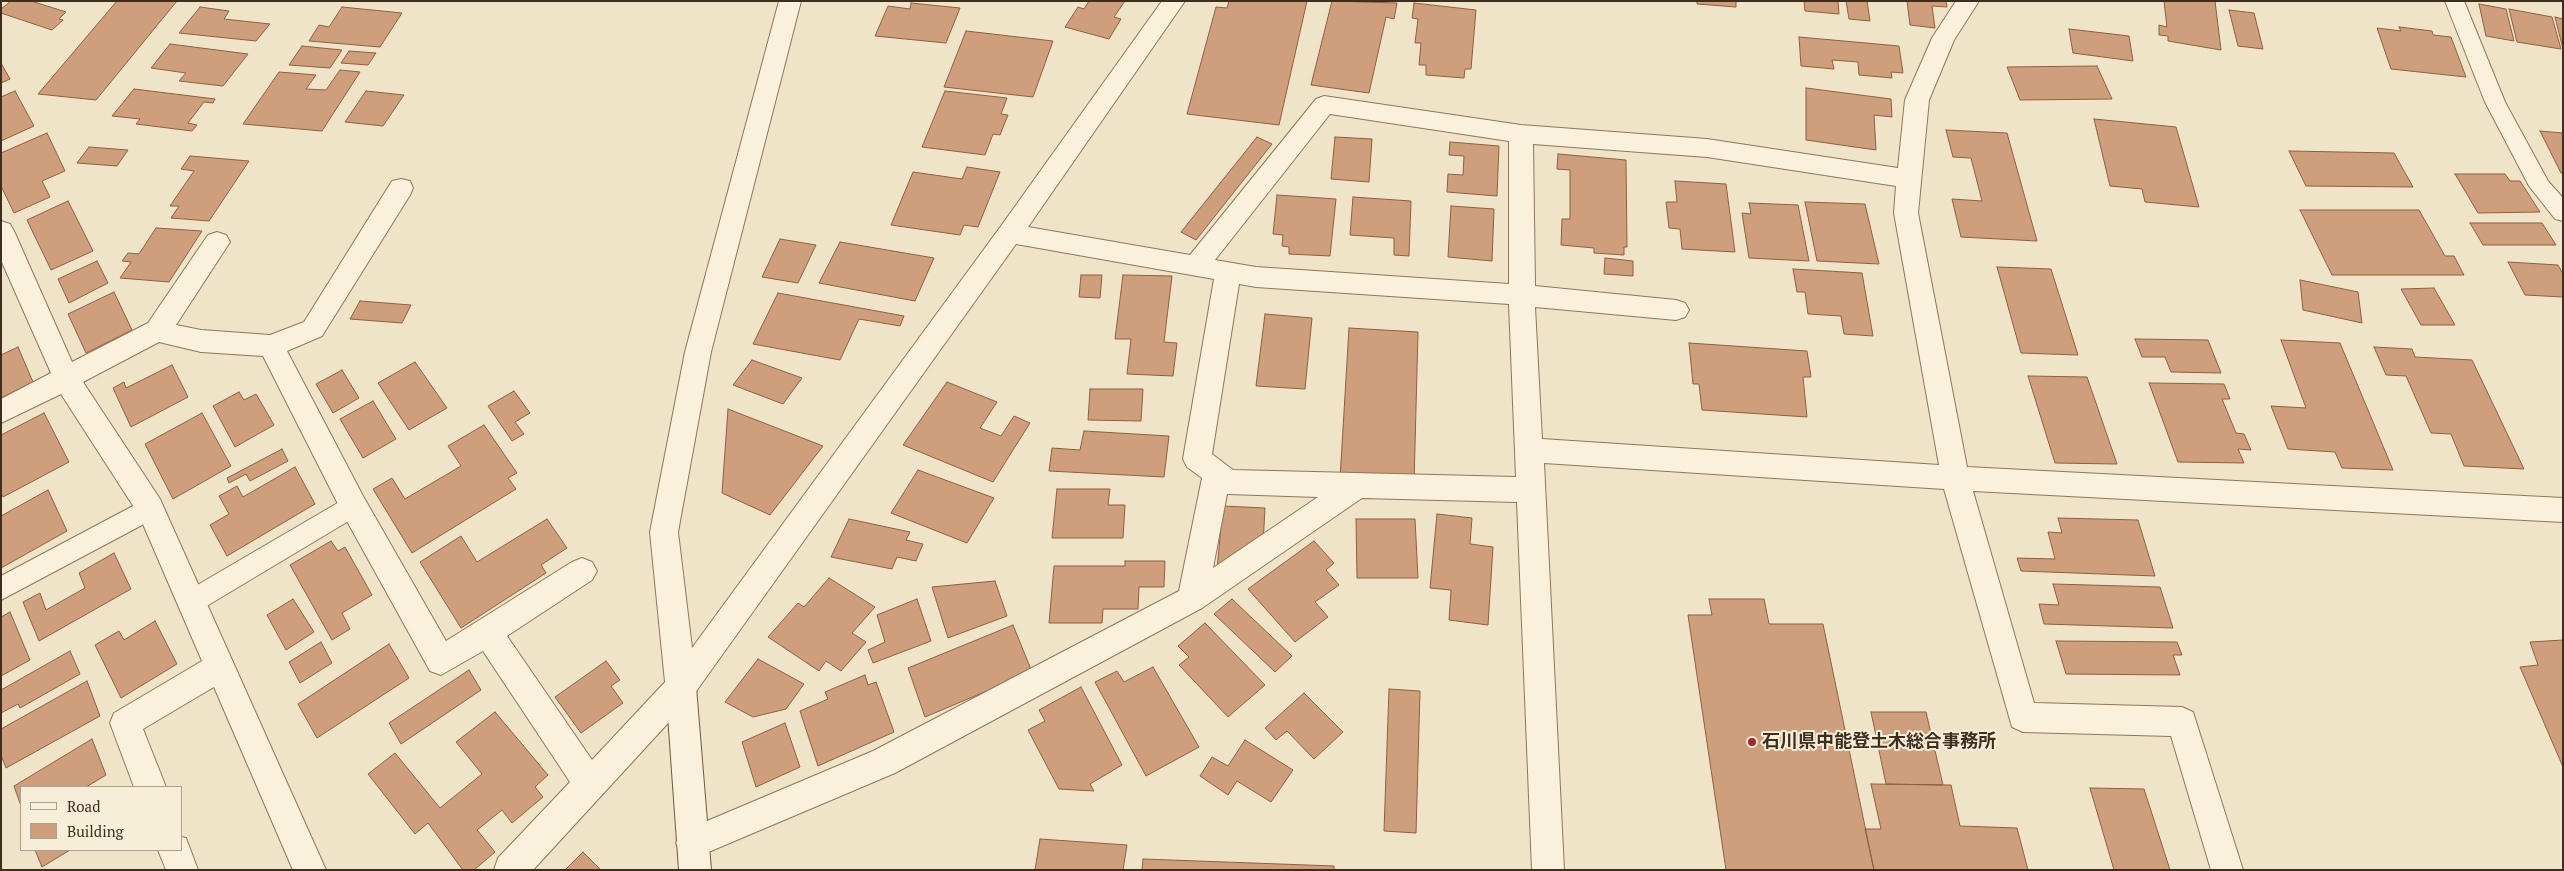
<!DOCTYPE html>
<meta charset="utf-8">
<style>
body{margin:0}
#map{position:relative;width:2564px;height:871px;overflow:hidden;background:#f0e4c8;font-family:"PT Serif",serif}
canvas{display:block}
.frame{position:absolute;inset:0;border:2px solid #3d2e20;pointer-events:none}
.legend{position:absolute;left:20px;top:786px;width:162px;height:65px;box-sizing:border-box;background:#f7eed8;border:1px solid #ada18e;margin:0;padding:6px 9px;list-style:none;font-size:15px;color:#3d2e20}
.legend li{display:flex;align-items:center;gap:10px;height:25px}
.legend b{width:25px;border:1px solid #ada18e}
</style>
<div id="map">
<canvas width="2564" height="871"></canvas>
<div class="frame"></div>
<ul class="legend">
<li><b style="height:6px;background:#faf1dc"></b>Road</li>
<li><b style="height:14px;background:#cf9f7d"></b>Building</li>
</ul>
</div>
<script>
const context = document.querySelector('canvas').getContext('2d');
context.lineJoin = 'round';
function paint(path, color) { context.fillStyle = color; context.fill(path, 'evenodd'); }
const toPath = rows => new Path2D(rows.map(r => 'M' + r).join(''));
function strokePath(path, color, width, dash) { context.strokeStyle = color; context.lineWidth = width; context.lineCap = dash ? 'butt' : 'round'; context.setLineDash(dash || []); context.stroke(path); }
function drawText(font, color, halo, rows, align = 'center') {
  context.font = font + ' "PT Serif","Noto Sans JP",serif'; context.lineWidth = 4; context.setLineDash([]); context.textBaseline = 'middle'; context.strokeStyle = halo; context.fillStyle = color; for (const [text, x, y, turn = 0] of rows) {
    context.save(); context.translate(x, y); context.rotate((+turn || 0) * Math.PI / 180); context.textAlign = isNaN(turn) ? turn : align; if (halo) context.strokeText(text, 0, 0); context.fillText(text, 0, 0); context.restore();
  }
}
const building = toPath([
 [11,1,31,1,66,12,59,19,63,20,52,30,1,13,1,9,11,1],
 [117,1,177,1,96,100,38,94,117,1],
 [1089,1,1125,1,1114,17,1121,19,1109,39,1065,27,1078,7,1084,9,1089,1],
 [1229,1,1307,1,1279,125,1187,114,1216,7,1227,8,1229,1],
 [1332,1,1397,3,1394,19,1386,17,1369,93,1311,85,1332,1],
 [1697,1,1736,1,1736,7,1697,4,1697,1],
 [1804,1,1838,1,1839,14,1805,11,1804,1],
 [1846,1,1867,1,1870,21,1849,19,1846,1],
 [1907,1,1946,1,1947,7,1932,6,1935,28,1910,25,1907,1],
 [2164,1,2215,1,2221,50,2168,41,2168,36,2159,35,2159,25,2167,27,2164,1],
 [911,3,960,8,946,43,875,36,888,6,910,9,911,3],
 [1414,3,1476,10,1471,69,1465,69,1464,78,1426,75,1426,65,1419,65,1421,43,1415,43,1418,19,1412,18,1414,3],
 [2479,4,2506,9,2514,41,2486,36,2479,4],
 [200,7,229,11,224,19,270,24,256,41,179,33,200,7],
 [342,7,402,13,380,47,309,41,319,25,329,27,342,7],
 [2509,9,2552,17,2561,49,2517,42,2509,9],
 [2229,10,2254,13,2263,49,2238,46,2229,10],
 [2555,17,2563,19,2563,49,2555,17],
 [2399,27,2432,31,2433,35,2451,37,2466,77,2391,69,2377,28,2401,31,2399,27],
 [2069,29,2129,36,2133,61,2073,53,2069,29],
 [966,31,1053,41,1033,97,944,87,966,31],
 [1799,37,1899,46,1903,73,1891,72,1892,78,1859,75,1858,62,1832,60,1834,69,1801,66,1799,37],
 [170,44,248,54,223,86,179,81,186,73,151,68,170,44],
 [302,46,342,50,330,68,289,65,302,46],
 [349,51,376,53,368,65,341,63,349,51],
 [1,63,10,79,1,83,1,63],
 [2097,66,2112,99,2020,100,2007,67,2097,66],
 [340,70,360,72,322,131,243,124,279,72,316,75,306,89,326,90,340,70],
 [1806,88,1891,99,1892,117,1874,115,1876,150,1806,140,1806,88],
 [134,89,215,99,213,103,204,102,188,123,197,125,192,131,136,124,140,119,112,116,134,89],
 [15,91,34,126,1,141,1,97,15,91],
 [366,91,404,95,383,126,345,122,366,91],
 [945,91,1007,98,1001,114,1008,115,1000,135,993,134,985,155,922,147,945,91],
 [2094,119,2176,127,2199,207,2145,202,2142,189,2110,186,2094,119],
 [1946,130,2007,133,2037,241,1961,237,1952,199,1982,201,1971,158,1953,157,1946,130],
 [2540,131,2563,133,2563,173,2561,173,2540,131],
 [47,133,65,171,42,181,50,197,14,213,1,186,1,153,47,133],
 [1257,137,1272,144,1196,240,1181,232,1257,137],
 [1335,137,1372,139,1369,182,1331,179,1335,137],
 [1450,142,1499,146,1497,196,1447,192,1448,174,1463,175,1464,156,1449,155,1450,142],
 [89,147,128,150,117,166,77,163,89,147],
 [2289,151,2394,153,2413,187,2306,186,2289,151],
 [1558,154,1626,160,1627,247,1624,247,1624,255,1594,253,1594,248,1561,245,1562,219,1570,219,1570,170,1557,169,1558,154],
 [190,156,249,161,209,221,171,218,179,206,170,206,194,171,181,169,190,156],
 [967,167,1000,172,978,227,964,225,960,235,891,225,913,172,962,179,967,167],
 [2455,174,2505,174,2510,181,2520,181,2540,212,2478,213,2455,174],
 [1675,181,1726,184,1735,252,1682,249,1680,229,1669,228,1666,202,1677,202,1675,181],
 [1277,195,1336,199,1330,256,1289,254,1289,247,1282,246,1283,235,1273,234,1277,195],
 [1353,197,1411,201,1409,256,1394,255,1394,238,1350,235,1353,197],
 [68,201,93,251,51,270,27,220,68,201],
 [1805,202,1865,204,1879,264,1817,261,1805,202],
 [1749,203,1798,205,1809,261,1749,258,1742,213,1751,214,1749,203],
 [1451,206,1494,209,1492,261,1448,257,1451,206],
 [2300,210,2419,210,2445,256,2454,256,2464,275,2332,275,2300,210],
 [2470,223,2542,223,2556,245,2483,245,2470,223],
 [156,228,202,231,169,282,120,278,131,262,122,261,128,253,139,254,156,228],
 [780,239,816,245,798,283,762,277,780,239],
 [840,242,934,258,915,301,819,283,840,242],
 [1605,258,1633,261,1633,276,1604,274,1605,258],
 [97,261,108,283,69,303,58,279,97,261],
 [2508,262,2558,265,2563,274,2563,297,2525,295,2508,262],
 [1997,267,2051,269,2078,355,2021,353,1997,267],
 [1793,269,1862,273,1873,336,1844,334,1841,316,1808,314,1805,292,1797,292,1793,269],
 [1081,275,1102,275,1100,298,1079,297,1081,275],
 [1123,275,1172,276,1164,342,1177,343,1173,376,1127,374,1131,339,1115,339,1123,275],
 [2300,280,2358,292,2362,323,2303,310,2300,280],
 [2434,288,2455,325,2421,325,2401,289,2434,288],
 [114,292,132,330,86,353,68,314,114,292],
 [778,293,904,316,900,326,859,319,840,360,753,344,778,293],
 [360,301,411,305,402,323,350,319,360,301],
 [1265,314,1312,318,1305,389,1256,386,1265,314],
 [1349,328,1418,332,1414,484,1340,479,1349,328],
 [2135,339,2208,340,2221,373,2171,372,2165,357,2142,357,2135,339],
 [2281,340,2340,343,2393,470,2342,468,2335,452,2288,449,2271,406,2306,408,2281,340],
 [1689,343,1807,351,1811,377,1803,377,1807,417,1702,410,1699,384,1693,384,1689,343],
 [18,347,33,382,1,398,1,355,18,347],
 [2374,347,2412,349,2415,357,2472,360,2524,469,2464,466,2451,434,2431,433,2406,376,2386,375,2374,347],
 [752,360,802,378,783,404,733,385,752,360],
 [415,362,447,408,409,430,378,383,415,362],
 [172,365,188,397,131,427,113,388,124,382,126,388,172,365],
 [342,370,359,398,333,413,316,384,342,370],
 [2028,376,2087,377,2117,464,2055,463,2028,376],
 [947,382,997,402,980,428,1001,436,1014,416,1030,423,993,482,903,445,947,382],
 [2149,383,2224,384,2230,399,2222,399,2236,433,2244,434,2251,450,2238,449,2244,463,2178,462,2149,383],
 [1090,389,1143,389,1141,421,1088,420,1090,389],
 [514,391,530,413,515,422,524,434,512,441,488,406,514,391],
 [239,392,244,400,256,394,274,425,235,447,213,406,239,392],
 [373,401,396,439,363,458,340,419,373,401],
 [728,409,823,446,770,515,722,493,728,409],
 [44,413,69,462,3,497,1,493,1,435,44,413],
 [202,413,231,466,173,499,145,444,202,413],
 [484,425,517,473,508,478,516,489,412,553,373,489,392,478,405,499,461,466,448,446,484,425],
 [1084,431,1169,436,1164,477,1049,471,1052,448,1080,450,1084,431],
 [282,449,288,461,250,481,246,474,229,483,227,478,282,449],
 [295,467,315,504,227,556,210,525,229,514,219,496,237,486,243,497,295,467],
 [918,470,994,498,967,543,891,513,918,470],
 [1057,489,1110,489,1108,505,1125,505,1123,538,1052,538,1057,489],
 [48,490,67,531,1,568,1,516,48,490],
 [1223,506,1265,508,1263,544,1217,569,1223,506],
 [1437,514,1472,518,1470,544,1493,547,1488,625,1449,620,1451,590,1430,588,1437,514],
 [2058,518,2138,520,2155,576,2021,571,2017,558,2055,559,2048,532,2062,533,2058,518],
 [547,519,567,548,541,565,546,573,461,628,420,562,461,536,477,562,547,519],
 [849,519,910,532,906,540,923,544,916,561,897,557,892,569,831,557,849,519],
 [1356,519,1415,519,1418,578,1357,578,1356,519],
 [331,541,338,551,345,547,372,595,342,613,350,629,332,640,290,565,331,541],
 [1314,541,1334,563,1326,570,1339,585,1315,602,1328,617,1295,642,1248,589,1314,541],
 [114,553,131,589,39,641,23,602,40,593,46,610,85,588,79,573,114,553],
 [1125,561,1165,561,1164,587,1139,587,1138,609,1103,609,1102,623,1049,623,1054,566,1125,566,1125,561],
 [829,578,875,607,852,633,866,642,841,671,826,661,819,671,768,637,798,603,804,607,829,578],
 [995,581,1007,616,948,638,932,587,995,581],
 [2053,584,2160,587,2173,628,2044,624,2039,604,2059,605,2053,584],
 [293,599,314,632,286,650,267,615,293,599],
 [917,599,931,641,873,663,868,650,885,642,877,615,917,599],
 [1232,599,1292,656,1275,672,1214,614,1232,599],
 [1709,599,1764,599,1769,624,1823,624,1874,870,1726,870,1688,615,1712,615,1709,599],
 [10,612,30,660,1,676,1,617,10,612],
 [155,621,177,664,121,698,95,645,119,631,124,640,155,621],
 [1205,623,1265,685,1228,717,1179,665,1189,657,1178,646,1205,623],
 [1013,625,1032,672,925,717,908,668,1013,625],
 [2563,640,2563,767,2520,667,2538,665,2530,642,2563,640],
 [2056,641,2177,642,2182,655,2173,655,2180,675,2066,674,2056,641],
 [321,642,332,663,300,683,289,662,321,642],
 [389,644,409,678,317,738,298,704,389,644],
 [70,651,80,674,20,708,18,704,1,713,1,690,70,651],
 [758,659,804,684,786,709,753,717,725,702,758,659],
 [606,661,620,680,611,686,623,703,581,733,555,697,606,661],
 [1153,667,1199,747,1146,776,1095,682,1117,671,1124,682,1153,667],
 [469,670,481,690,401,744,389,723,469,670],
 [865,675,868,685,876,682,894,732,818,766,800,711,828,699,825,692,865,675],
 [87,681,100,716,6,768,1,755,1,729,87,681],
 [1081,687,1122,765,1090,784,1094,791,1059,789,1028,730,1045,721,1039,710,1081,687],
 [1389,689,1420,691,1416,833,1384,831,1389,689],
 [1304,693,1343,732,1314,759,1287,731,1276,740,1265,728,1304,693],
 [495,712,548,775,535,787,543,797,512,823,502,810,477,830,495,852,474,870,463,870,428,823,415,834,368,774,395,753,440,808,482,774,456,742,495,712],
 [1871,712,1926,712,1943,785,1886,784,1871,712],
 [785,723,800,767,756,787,742,742,785,723],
 [92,739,106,775,86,787,21,787,21,806,14,786,92,739],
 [1245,740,1293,770,1271,802,1237,781,1228,795,1200,776,1212,757,1228,766,1245,740],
 [1871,784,1951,785,1960,826,2017,828,2028,870,1874,870,1865,829,1881,829,1871,784],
 [2090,788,2144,789,2170,870,2114,870,2090,788],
 [1040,839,1127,845,1123,870,1035,870,1040,839],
 [35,850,70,850,42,867,35,850],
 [583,852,601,870,565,870,583,852],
 [1143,859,1334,866,1334,870,1142,870,1143,859]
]);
paint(building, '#cf9f7d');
strokePath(building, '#8d5f41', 1);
const lane = toPath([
 [2445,1,2464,1,2505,102,2548,181,2563,198,2563,221,2555,219,2529,186,2485,102,2445,1],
 [353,494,362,497,365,505,362,513,200,610,191,614,182,610,178,602,182,594,353,494],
 [150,497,159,500,162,508,159,516,1,600,1,576,150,497]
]);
const street = toPath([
 [779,1,801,1,711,352,678,532,692,648,1001,226,1162,1,1185,1,1028,227,1190,255,1316,99,1324,96,1521,125,1707,139,1898,168,1905,100,1932,38,1956,1,1979,1,1954,40,1929,100,1918,213,1967,467,2563,498,2563,522,1973,491,2034,703,2182,707,2193,712,2243,870,2211,870,2171,736,2023,732,2012,727,1944,489,1544,463,1564,870,1532,870,1517,502,1362,498,1202,608,895,773,692,859,681,854,676,843,681,832,873,751,1179,591,1202,478,1187,467,1183,459,1214,279,1016,244,692,697,533,870,494,870,498,858,570,782,483,651,441,675,430,671,343,514,263,356,201,352,159,342,83,382,160,499,326,870,293,870,214,687,143,729,166,787,134,787,110,723,114,713,202,661,139,515,61,394,1,423,1,399,51,373,1,260,1,221,10,224,14,231,72,362,148,323,208,235,217,232,226,235,230,242,176,325,201,330,270,335,304,322,392,181,401,179,410,181,413,188,410,195,322,336,287,351,363,496,446,641,572,562,582,558,592,562,597,571,592,580,507,636,592,760,665,682,650,532,685,352,779,1],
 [1330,114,1509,141,1509,284,1256,267,1215,260,1330,114],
 [1533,144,1707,157,1896,186,1894,213,1939,465,1542,439,1535,307,1676,320,1685,317,1689,310,1685,303,1676,300,1535,286,1533,144],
 [1239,284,1256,287,1509,304,1516,477,1233,470,1212,454,1239,284],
 [1227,494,1228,494,1318,497,1213,568,1227,494],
 [181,837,186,838,198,870,166,870,158,850,181,850,181,837]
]);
const secondary = toPath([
 [681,673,692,677,696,687,711,870,679,870,666,687,670,677,681,673]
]);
strokePath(lane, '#8d765c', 2);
strokePath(street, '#8d765c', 2);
strokePath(secondary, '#6f573f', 2);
paint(lane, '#faf1dc');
paint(street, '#faf1dc');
paint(secondary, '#faf1dc');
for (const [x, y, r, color] of [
 [1752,742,5,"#9e2a2b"]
]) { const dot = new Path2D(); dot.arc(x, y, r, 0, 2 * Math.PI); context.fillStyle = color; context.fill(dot); strokePath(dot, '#f7eed8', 2); }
drawText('bold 18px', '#3d2e20', '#f7eed8', [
 ["石川県中能登土木総合事務所",1762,742]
], 'left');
</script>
